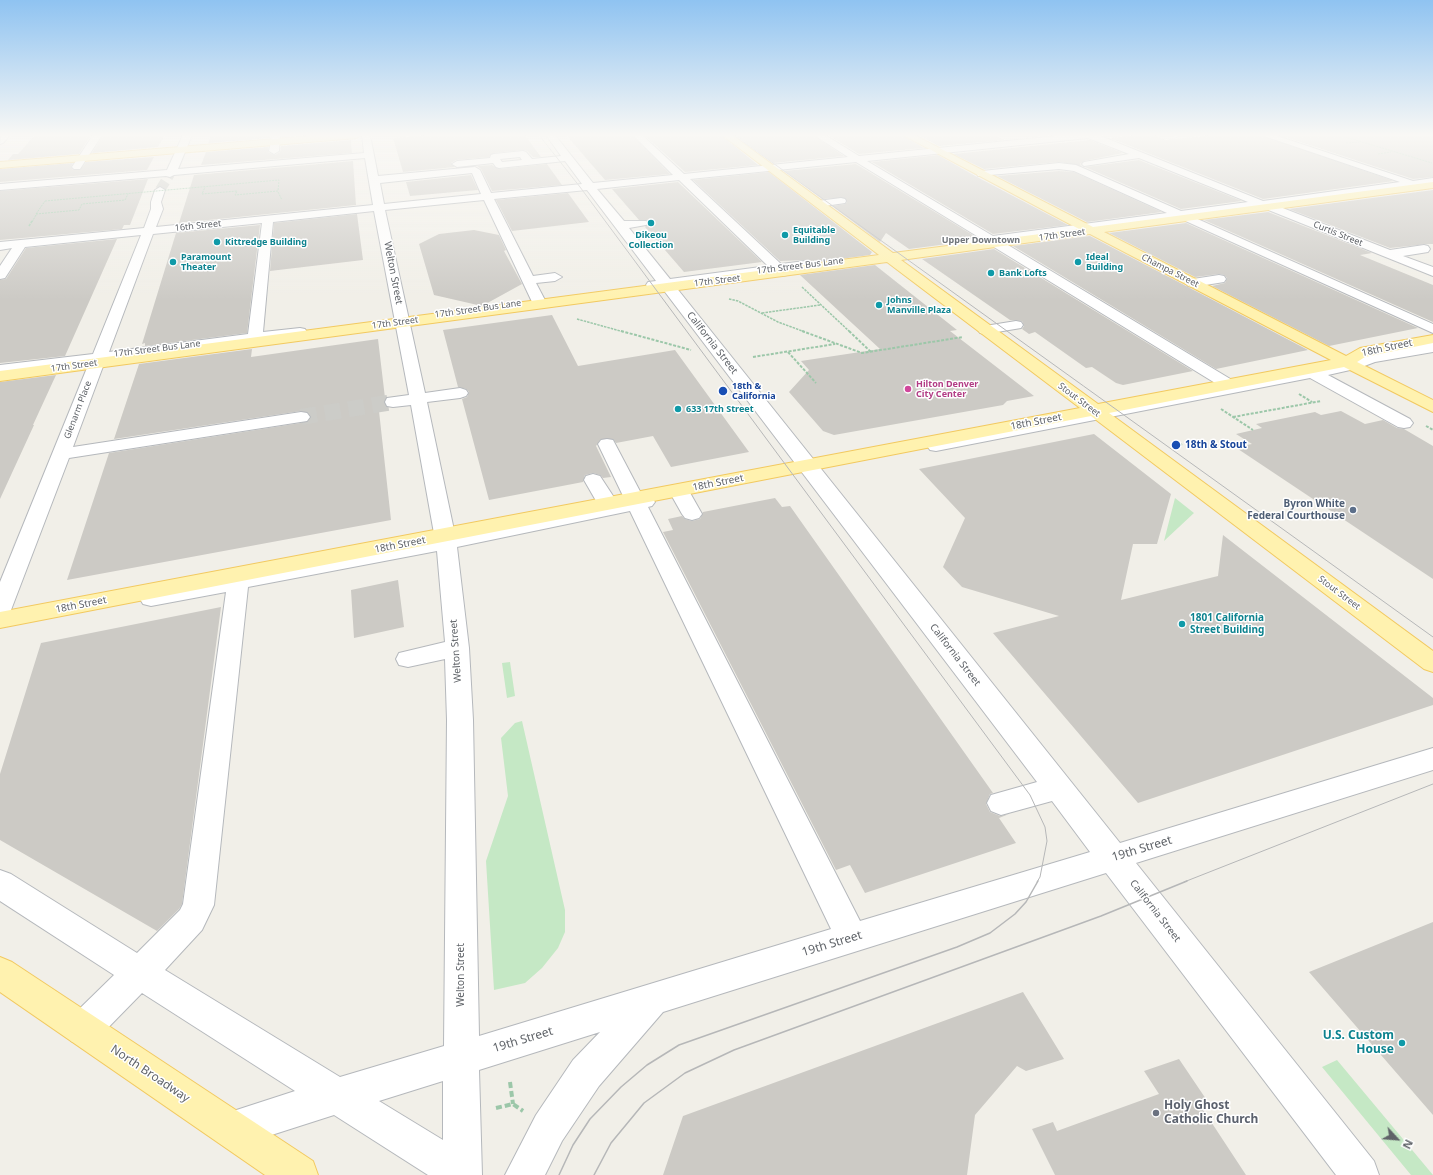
<!DOCTYPE html>
<style>
body{margin:0}
#map{position:relative;width:1433px;height:1175px;overflow:hidden;background:#f1efe8;font-family:"Noto Sans",sans-serif}
canvas{display:block}
.north{position:absolute;left:1377px;top:1119px;width:40px;height:40px;-webkit-text-stroke:3px #fff;paint-order:stroke;rotate:116deg;font-size:11px;font-weight:700;line-height:16px;text-align:center;color:#5f6368}
.north::after{content:'';display:block;margin:auto;width:14px;height:18px;background:#5f6368;clip-path:polygon(50% 0,100% 100%,50% 72%,0 100%)}
</style>
<div id="map">
<canvas width="1433" height="1175"></canvas>
<div class="north">N</div>
</div>
<script>
const context = document.querySelector('canvas').getContext('2d');
context.lineJoin = 'round';
function paint(path, color) { context.fillStyle = color; context.fill(path, 'evenodd'); }
const toPath = rows => new Path2D(rows.map(r => 'M' + r).join(''));
function strokePath(path, color, width, dash) { context.strokeStyle = color; context.lineWidth = width; context.lineCap = dash ? 'butt' : 'round'; context.setLineDash(dash || []); context.stroke(path); }
function drawText(font, color, halo, rows, align = 'center') {
  context.font = font + ' "Noto Sans",sans-serif'; context.lineWidth = 3; context.setLineDash([]); context.textBaseline = 'middle'; context.strokeStyle = halo; context.fillStyle = color; for (const [text, x, y, turn = 0] of rows) {
    context.save(); context.translate(x, y); context.rotate((+turn || 0) * Math.PI / 180); context.textAlign = isNaN(turn) ? turn : align; if (halo) context.strokeText(text, 0, 0); context.fillText(text, 0, 0); context.restore();
  }
}
paint(toPath([
 [1175,498,1194,513,1164,541],
 [510,662,515,696,507,698,502,663],
 [522,721,565,910,565,932,558,948,542,968,525,983,494,990,486,861,508,796,501,738,515,723],
 [1337,1060,1433,1175,1411,1175,1322,1067]
]), '#c5e8c5');
paint(toPath([
 [35,135,91,135,79,154,8,160,13,154,18,154],
 [103,135,165,135,158,147,92,153],
 [211,135,270,135,270,138,208,143],
 [429,135,525,135,541,157,533,157,527,151,523,150,494,153,489,157,456,160,451,163,455,167,403,172,393,138],
 [566,135,632,135,670,174,605,180],
 [644,135,721,135,758,165,685,172],
 [735,135,813,135,844,156,773,163],
 [828,135,902,135,924,148,859,154],
 [918,135,994,135,1005,140,939,146],
 [1137,135,1154,135,1166,140,1211,135,1260,135,1394,181,1263,199,1110,138],
 [1279,135,1433,135,1433,177,1413,179],
 [351,140,352,153,201,165,206,152,268,147,268,152,275,155,280,152,281,146],
 [1090,140,1123,153,1084,161,1080,164,1082,166,1059,162,984,169,953,154],
 [938,155,977,177,1068,225,993,234,872,162],
 [154,157,147,170,0,182,0,169,73,163,71,167,73,170,80,170,86,162],
 [1139,160,1242,201,1181,209,1085,167],
 [353,161,356,205,179,223,194,175],
 [547,164,562,185,492,191,481,169,477,166,492,165,499,169],
 [856,164,976,237,951,241,948,244,909,249,886,233,880,242,832,206,845,204,847,202,845,198,822,199,784,171],
 [1059,171,1074,172,1162,212,1087,222,997,176],
 [769,172,872,252,870,255,810,263,805,260,780,261,693,180],
 [471,175,478,190,410,196,406,182],
 [148,179,130,225,124,225,122,229,0,240,0,191],
 [678,182,762,262,684,272,645,227,649,222,646,220,639,220,612,189],
 [1433,190,1433,244,1428,244,1390,248,1289,209],
 [568,193,589,222,512,231,496,200],
 [1268,212,1372,253,1360,255,1433,285,1433,322,1204,220],
 [357,214,363,260,270,271,274,223],
 [1186,223,1418,328,1329,346,1212,286,1225,283,1227,278,1224,275,1219,274,1195,277,1109,233],
 [260,225,247,333,145,346,145,343,142,344,176,233],
 [474,230,499,235,506,250,504,251,522,284,482,306,434,295,419,244,439,234],
 [1090,236,1188,287,1308,350,1216,369,1013,246],
 [117,239,65,356,0,363,0,280,6,279,26,248],
 [994,249,1193,371,1123,385,1116,383,1092,367,1086,368,1035,332,1029,334,1022,329,1024,326,1022,321,1010,320,922,259],
 [875,265,957,330,950,331,1034,396,1007,401,1003,405,834,435,823,431,789,392,809,370,801,361,880,349,800,275],
 [552,315,578,366,675,350,749,452,671,467,653,436,616,443,613,439,601,439,596,446,611,477,603,478,600,475,593,473,585,475,583,482,489,500,462,399,467,397,469,392,466,389,458,387,443,330],
 [378,339,385,398,384,403,387,410,379,411,391,520,67,580,109,453,307,422,312,417,307,412,301,411,114,439,139,364,252,349,251,357],
 [56,375,33,425,34,425,0,499,0,382],
 [1341,411,1365,424,1383,420,1397,428,1404,429,1433,446,1433,579,1235,447,1252,444,1236,434,1262,428,1256,424,1315,412,1321,415],
 [1094,434,1171,494,1157,544,1133,544,1121,600,1218,576,1223,535,1433,698,1433,705,1138,803,993,633,1059,616,962,587,943,567,965,518,919,469],
 [775,498,782,507,790,506,993,793,990,794,986,804,990,812,1000,816,1009,814,999,818,1016,843,865,893,850,865,836,870,663,532,673,530,668,519,682,516,685,519,692,521,700,519,703,512],
 [398,580,404,627,354,638,351,590],
 [221,607,182,904,179,909,157,931,0,840,0,774,41,643],
 [1433,922,1433,1115,1309,972],
 [1023,992,1064,1059,1026,1071,1017,1066,975,1115,967,1175,663,1175,683,1116],
 [1179,1059,1208,1102,1200,1105,1246,1175,1055,1175,1032,1129,1053,1122,1057,1131,1159,1094,1144,1071]
]), '#cccac5');
strokePath(toPath([
 [160,190,170,174]
]), '#ccccc8', 10, [10, 5]);
strokePath(toPath([
 [301,417,393,402]
]), '#ccccc8', 16, [16, 8]);
const minor = toPath([
 [1,135,10,135,3,143,0,144,1,135],
 [93,135,102,135,80,169,74,169,72,167,93,135],
 [183,135,192,135,178,169,364,153,362,135,370,135,378,176,475,167,480,170,491,193,582,184,565,161,499,168,496,167,493,163,457,167,452,164,457,161,490,158,491,155,494,154,523,151,526,152,532,159,561,156,546,135,555,135,593,183,673,175,633,135,642,135,684,174,848,157,814,135,825,135,859,156,1066,135,1098,135,1263,201,1400,182,1261,135,1274,135,1413,181,1433,178,1433,184,1275,205,1390,250,1424,245,1428,246,1430,249,1428,252,1403,256,1433,267,1433,276,1261,207,1193,217,1433,324,1433,333,1179,218,1003,242,1237,383,1302,370,1303,368,1309,366,1315,368,1349,361,1371,353,1433,342,1433,352,1375,362,1359,368,1328,375,1410,419,1413,423,1410,427,1404,428,1398,427,1310,378,936,451,930,450,927,446,930,442,936,441,1220,386,989,244,955,249,951,248,949,245,951,242,980,238,856,162,690,179,781,264,805,261,811,265,809,268,788,271,787,275,782,276,775,273,675,286,1120,843,1433,748,1433,770,1136,863,1374,1161,1379,1175,1336,1175,1106,873,663,1012,599,1086,562,1141,545,1175,505,1175,536,1115,573,1060,600,1032,479,1070,482,1175,428,1175,334,1115,231,1148,218,1142,212,1129,218,1116,295,1091,142,993,95,1041,83,1046,71,1041,66,1029,71,1017,114,975,0,901,0,870,11,874,137,953,180,910,183,904,226,592,151,606,143,604,140,599,143,594,228,577,231,570,239,568,247,570,249,573,435,539,411,405,393,407,387,406,385,402,387,398,409,395,374,211,273,222,263,332,300,328,305,329,307,332,305,335,263,341,260,345,255,346,248,343,105,361,73,447,301,412,307,413,310,417,307,421,69,458,11,610,8,615,0,617,0,582,89,363,0,375,0,365,93,354,141,235,25,247,5,278,0,279,0,266,12,248,0,250,0,242,144,228,151,209,151,202,155,190,160,187,165,190,161,202,163,209,156,227,373,205,365,158,174,175,170,177,166,176,0,190,0,184,167,170,183,135],
 [1088,138,1129,154,1084,162,1082,164,1084,166,1139,158,1248,202,1181,211,1076,165,1059,163,982,171,977,174,978,176,1059,169,1074,171,1167,213,993,236,867,161,1088,138],
 [520,157,522,160,502,162,500,159,520,157],
 [472,173,481,194,384,204,380,183,472,173],
 [679,180,768,266,670,279,629,228,646,225,648,223,646,221,624,221,597,189,679,180],
 [587,190,656,281,648,282,646,285,648,288,662,288,1037,782,991,795,987,803,991,811,1001,815,1052,801,1090,852,860,921,648,507,652,506,655,502,652,498,643,497,613,440,607,439,601,440,598,444,625,500,617,502,600,476,593,474,586,476,584,480,599,506,455,535,427,402,460,398,466,396,468,393,466,390,460,388,425,393,385,210,484,200,533,304,535,307,540,308,545,307,547,304,536,283,555,281,562,277,555,273,533,276,494,199,587,190],
 [262,223,248,334,109,352,153,234,262,223],
 [630,511,831,929,479,1036,473,720,469,648,457,547,630,511],
 [437,551,445,642,399,653,396,659,399,665,408,667,445,659,447,720,444,1046,340,1077,165,970,202,930,214,905,248,587,437,551],
 [443,1081,443,1140,379,1101,443,1081],
 [272,135,280,135,279,151,274,154,269,151,272,135],
 [841,198,845,199,846,201,845,203,818,207,813,204,818,201,841,198],
 [1219,275,1224,276,1226,279,1224,282,1193,287,1188,286,1186,283,1188,280,1193,279,1219,275],
 [1016,321,1021,322,1023,325,1021,328,985,334,980,333,978,330,980,327,985,326,1016,321],
 [679,485,686,487,689,491,702,514,699,518,692,520,685,518,682,514,669,491,672,487,679,485]
]);
const major = toPath([
 [323,135,361,135,357,138,0,168,0,162,323,135],
 [722,135,732,135,893,253,1079,229,903,135,914,135,1093,227,1433,182,1433,188,1104,232,1346,356,1360,348,1433,335,1433,343,1365,357,1357,362,1433,400,1433,412,1344,367,1109,413,1433,651,1433,672,1424,669,1091,416,0,628,0,612,1080,408,887,262,0,381,0,371,879,255,722,135],
 [1090,234,1331,360,1098,404,901,260,1090,234],
 [0,957,12,962,313,1161,318,1175,265,1175,0,992,0,957]
]);
strokePath(minor, '#b5b8bc', 2);
strokePath(major, '#f2c960', 2);
strokePath(toPath([
 [1170,135,1179,138],
 [1339,135,1432,163],
 [1346,143,1359,142],
 [1378,154,1391,152],
 [278,192,282,200],
 [36,214,45,201],
 [32,222,36,215]
]), '#9cc7a9', 1, [2, 1]);
strokePath(toPath([
 [29,226,32,221],
 [802,287,850,332],
 [729,299,738,301,778,322,805,332],
 [762,313,820,305],
 [577,319,624,332]
]), '#9cc7a9', 1.5, [2.5, 1]);
strokePath(toPath([
 [621,331,691,350],
 [802,331,862,353,963,337],
 [849,331,871,352],
 [788,352,816,383],
 [753,357,835,344],
 [1299,394,1312,402],
 [1221,409,1253,430],
 [1233,417,1321,401],
 [1426,426,1433,430],
 [1180,445,1182,444]
]), '#9cc7a9', 2, [3, 1.5]);
strokePath(toPath([
 [510,1082,513,1104],
 [496,1108,513,1104,523,1111]
]), '#9cc7a9', 4, [6, 3]);
paint(minor, '#fff');
paint(major, '#fff2af');
strokePath(toPath([
 [539,135,580,187,1030,795,1045,827,1047,841,1040,877,1037,882],
 [734,135,1433,637],
 [1184,882,1433,784]
]), '#b6b7b8', 1);
strokePath(toPath([
 [559,1175,573,1145,590,1119,621,1087,647,1065,679,1045,957,947,990,933,1015,914,1026,902,1038,881],
 [594,1175,611,1143,644,1103,685,1073,734,1050,1101,916,1187,881]
]), '#b6b7b8', 1.5);
strokePath(toPath([
 [45,201,279,180,278,191,235,195,237,191,202,194,205,187],
 [36,214,79,210,82,204,125,200,128,194]
]), '#9cc7a9', 1, [2, 1]);
const sky = context.createLinearGradient(0, 0, 0, 300);
sky.addColorStop(0, '#8fc3f1');
sky.addColorStop(0.45, '#f9f8f5');
sky.addColorStop(1, '#f9f8f500');
context.fillStyle = sky;
context.fillRect(0, 0, 1433, 300);
for (const [x, y, r, color] of [
 [651,223,4,"#0f9aa8"],
 [785,235,4,"#0f9aa8"],
 [217,242,4,"#0f9aa8"],
 [173,262,4,"#0f9aa8"],
 [1078,262,4,"#0f9aa8"],
 [991,273,4,"#0f9aa8"],
 [879,305,4,"#0f9aa8"],
 [908,389,4,"#d1479c"],
 [723,391,5,"#1a4fb4"],
 [678,409,4,"#0f9aa8"],
 [1176,445,5,"#1a4fb4"],
 [1353,510,4,"#5c6f8a"],
 [1182,624,4,"#0f9aa8"],
 [1402,1043,4,"#0f9aa8"],
 [1156,1113,4,"#6b7280"]
]) { const dot = new Path2D(); dot.arc(x, y, r, 0, 2 * Math.PI); context.fillStyle = color; context.fill(dot); strokePath(dot, '#fff', 1.5); }
drawText('9px', '#5f6368', '#fff', [
 ["16th Street",198,226,-6],
 ["Curtis Street",1338,234,22],
 ["17th Street",1062,235,-8],
 ["17th Street Bus Lane",800,266,-7],
 ["Champa Street",1170,271,27],
 ["17th Street",717,281,-7],
 ["17th Street Bus Lane",478,309,-8],
 ["17th Street",395,323,-8],
 ["17th Street Bus Lane",157,349,-7],
 ["17th Street",74,366,-8],
 ["Stout Street",1079,400,37],
 ["Glenarm Place",78,410,-69],
 ["Stout Street",1339,593,37]
]);
drawText('bold 9px', '#0d838f', '#fff', [
 ["Equitable",793,230],
 ["Building",793,240],
 ["Dikeou",651,235,"center"],
 ["Collection",651,245,"center"],
 ["Kittredge Building",225,242],
 ["Paramount",181,257],
 ["Theater",181,267],
 ["Ideal",1086,257],
 ["Building",1086,267],
 ["Bank Lofts",999,273],
 ["Johns",887,300],
 ["Manville Plaza",887,310],
 ["633 17th Street",686,409]
], 'left');
drawText('bold 9px', '#70757a', '#fff', [
 ["Upper Downtown",981,240]
]);
drawText('bold 9px', '#b23c85', '#fff', [
 ["Hilton Denver",916,384],
 ["City Center",916,394]
], 'left');
drawText('bold 9px', '#164399', '#fff', [
 ["18th &",732,386],
 ["California",732,396]
], 'left');
drawText('10px', '#5f6368', '#fff', [
 ["Welton Street",393,273,79],
 ["California Street",712,343,52],
 ["18th Street",1387,348,-12],
 ["18th Street",1036,422,-11],
 ["18th Street",718,483,-11],
 ["18th Street",400,545,-11],
 ["18th Street",81,605,-11],
 ["Welton Street",456,651,-94],
 ["California Street",955,655,52],
 ["California Street",1155,911,52],
 ["Welton Street",461,975,-90]
]);
drawText('bold 10px', '#164399', '#fff', [
 ["18th & Stout",1185,445]
], 'left');
drawText('bold 10px', '#4e5e75', '#fff', [
 ["Byron White",1345,504],
 ["Federal Courthouse",1345,516]
], 'right');
drawText('bold 10px', '#0d838f', '#fff', [
 ["1801 California",1190,618],
 ["Street Building",1190,630]
], 'left');
drawText('12px', '#5f6368', '#fff', [
 ["19th Street",1142,849,-17],
 ["19th Street",832,944,-17],
 ["19th Street",523,1040,-17],
 ["North Broadway",150,1074,34]
]);
drawText('bold 12px', '#0d838f', '#fff', [
 ["U.S. Custom",1394,1036],
 ["House",1394,1050]
], 'right');
drawText('bold 12px', '#5b616d', '#fff', [
 ["Holy Ghost",1164,1106],
 ["Catholic Church",1164,1120]
], 'left');
</script>
